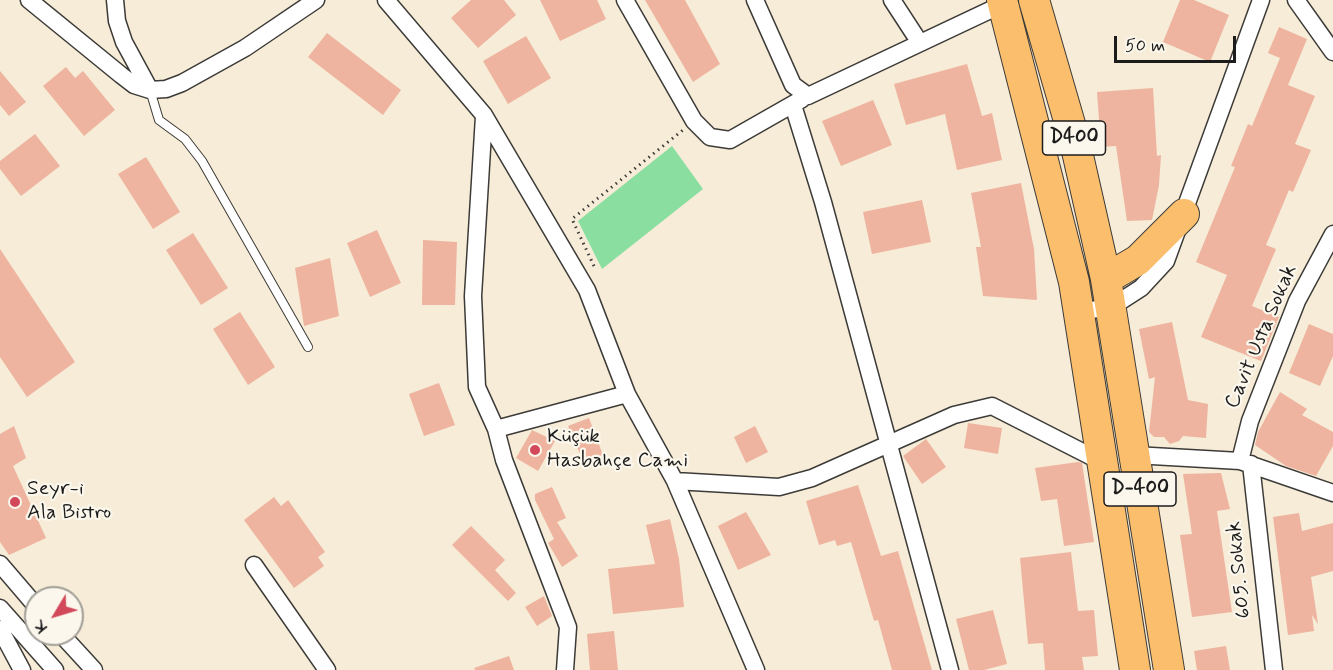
<!DOCTYPE html>
<meta charset="utf-8">
<style>
body{margin:0}
#map{position:relative;width:1333px;height:670px;overflow:hidden;background:#f6ecd7;font-family:Mynerve,sans-serif}
canvas{display:block}
.north{position:absolute;left:24px;top:586px;width:60px;height:60px;box-sizing:border-box;background:#fbf7ec;border:2px solid #a29f99;border-radius:50%;rotate:232deg;font-size:16px;font-weight:700;line-height:24px;text-align:center;color:#1c1c1c}
.north::after{content:'';display:block;margin:auto;width:21px;height:27px;background:#d1495b;clip-path:polygon(50% 0,100% 100%,50% 72%,0 100%)}
.scale{position:absolute;left:1114px;top:36px;width:122px;height:27px;box-sizing:border-box;border:3px solid #1c1c1c;border-top:0;padding-left:8px;font-size:18px;line-height:21px;white-space:nowrap;color:#1c1c1c;-webkit-text-stroke:4px #fbf7ec;paint-order:stroke}
</style>
<div id="map">
<canvas width="1333" height="670"></canvas>
<div class="north">K</div>
<div class="scale">50 m</div>
</div>
<script>
const context = document.querySelector('canvas').getContext('2d');
context.lineJoin = 'round';
function paint(path, color) { context.fillStyle = color; context.fill(path, 'evenodd'); }
const toPath = rows => new Path2D(rows.map(r => 'M' + r).join(''));
function strokePath(path, color, width, dash) { context.strokeStyle = color; context.lineWidth = width; context.lineCap = dash ? 'butt' : 'round'; context.setLineDash(dash || []); context.stroke(path); }
function drawText(font, color, halo, rows, align = 'center') {
  context.font = font + ' Mynerve,sans-serif'; context.lineWidth = 4.5; context.setLineDash([]); context.textBaseline = 'middle'; context.strokeStyle = halo; context.fillStyle = color; for (const [text, x, y, turn = 0] of rows) {
    context.save(); context.translate(x, y); context.rotate((+turn || 0) * Math.PI / 180); context.textAlign = isNaN(turn) ? turn : align; if (halo) context.strokeText(text, 0, 0); context.fillText(text, 0, 0); context.restore();
  }
}
paint(toPath([
 [672,146,703,189,602,269,578,221]
]), '#8adea0');
paint(toPath([
 [471,0,504,0,516,15,478,48,451,18],
 [540,0,597,0,606,19,560,41],
 [645,0,685,0,720,64,693,82],
 [1180,0,1194,0,1229,15,1210,62,1163,42],
 [1279,27,1307,39,1288,85,1315,96,1295,144,1311,150,1293,192,1289,190,1266,245,1276,249,1252,306,1279,317,1261,361,1201,337,1227,275,1196,262,1235,167,1231,166,1248,124,1252,126,1280,58,1268,53],
 [327,33,401,90,383,115,308,57],
 [526,36,551,78,508,104,483,61],
 [967,64,982,116,992,113,1002,160,957,170,945,114,906,125,894,84],
 [66,67,75,78,83,71,115,110,84,136,43,86],
 [0,71,26,102,9,116,0,105],
 [1153,88,1157,156,1161,155,1159,185,1152,220,1127,221,1116,146,1101,147,1097,92],
 [873,100,892,145,841,166,822,121],
 [35,134,60,166,21,196,0,169,0,161],
 [146,157,180,212,153,229,118,174],
 [1021,183,1034,249,1037,300,983,296,976,247,981,247,971,193],
 [922,200,931,242,872,254,863,212],
 [377,230,401,283,370,297,347,243],
 [193,233,228,288,201,305,166,250],
 [423,240,457,242,455,305,422,305],
 [0,249,75,362,27,397,0,357],
 [330,258,339,316,304,326,295,268],
 [240,312,275,367,248,385,213,329],
 [1172,322,1188,400,1208,404,1206,438,1183,436,1179,441,1170,444,1164,437,1154,437,1149,432,1155,377,1149,379,1139,329],
 [1309,324,1333,334,1333,356,1320,386,1289,373],
 [439,383,455,425,424,436,409,394],
 [1280,392,1307,409,1302,415,1333,432,1333,446,1316,476,1286,466,1255,445,1258,432],
 [589,418,606,463,586,468,568,426],
 [968,423,1002,428,998,454,964,448],
 [14,426,26,458,13,466,46,538,9,555,0,542,0,434],
 [755,426,768,452,746,463,734,437],
 [532,430,555,441,538,471,516,458],
 [926,439,946,467,922,484,903,456],
 [1078,462,1082,463,1094,542,1064,546,1057,499,1041,501,1035,468],
 [1221,473,1230,509,1217,511,1232,612,1192,617,1180,535,1192,534,1183,474],
 [858,485,881,556,898,551,932,670,892,670,878,620,874,621,851,542,837,546,835,540,819,545,806,501],
 [552,487,566,518,557,522,578,556,562,567,548,543,554,539,535,500,535,494],
 [274,497,281,506,288,500,325,552,318,557,324,566,294,588,244,520],
 [746,512,771,555,738,570,718,526],
 [1299,513,1302,531,1333,523,1333,571,1311,577,1318,624,1312,615,1314,631,1288,635,1273,517],
 [670,519,679,559,684,607,613,614,608,569,655,564,646,525],
 [471,526,505,560,495,570,516,593,508,601,452,545],
 [1071,552,1078,611,1094,610,1098,656,1082,657,1084,670,1045,670,1043,643,1028,644,1020,558],
 [544,596,552,616,537,626,525,607],
 [993,610,1007,664,984,670,969,670,956,619],
 [614,631,618,670,590,670,587,634],
 [1226,646,1230,670,1197,670,1194,651],
 [509,656,514,670,475,670,474,668]
]), '#eeb49f');
const lane = toPath([
 [150,90,159,120,185,139,202,161,308,347]
]);
const street = toPath([
 [29,0,121,75,134,85,150,90,166,89,182,83,245,48,316,0],
 [115,0,117,21,124,42,150,90],
 [386,0,484,115,587,290,627,394,675,481,756,670],
 [625,0,694,121,710,137,730,140,802,99],
 [755,0,793,85,808,96,1003,4],
 [892,0,920,43],
 [1296,0,1333,52],
 [793,105,823,202,950,670],
 [484,116,473,296,477,387,496,429],
 [1079,311,1110,308,1141,288,1166,261,1261,0],
 [1134,455,1240,461,1333,493],
 [1240,461,1250,421,1297,301,1333,234],
 [1251,464,1274,670],
 [675,481,779,487,812,478,954,415,992,406,1102,462],
 [0,564,36,606],
 [254,565,327,670],
 [0,608,55,670],
 [0,629,22,670],
 [61,634,94,670],
 [565,670,568,627,504,460,496,429,627,394]
]);
const highway = toPath([
 [1002,0,1074,282,1135,670],
 [1034,0,1074,138,1106,279,1169,670],
 [1106,279,1138,260,1184,214]
]);
strokePath(lane, '#3d3b38', 10);
strokePath(street, '#3d3b38', 19);
strokePath(highway, '#3d3b38', 32);
strokePath(toPath([
 [594,266,572,219,683,130]
]), '#3d3b38', 3, [1.5, 4.5]);
strokePath(lane, '#fff', 8);
strokePath(street, '#fff', 16);
strokePath(highway, '#fabe6d', 30);
for (const [x, y, r, color] of [
 [535,450,6,"#d1495b"],
 [15,502,6,"#d1495b"]
]) { const dot = new Path2D(); dot.arc(x, y, r, 0, 2 * Math.PI); context.fillStyle = color; context.fill(dot); strokePath(dot, '#fbf7ec', 2); }
for (const [x, y, w] of [
 [1074,138,63],
 [1140,489,72]
]) { const box = new Path2D(); box.roundRect(x - w / 2, y - 17, w, 34, 4.5); context.fillStyle = '#fbf7ec'; context.fill(box); strokePath(box, '#1c1c1c', 1.5); }
drawText('bold 20px', '#1c1c1c', null, [
 ["D400",1074,138],
 ["D-400",1140,489]
]);
drawText('21px', '#1c1c1c', '#fbf7ec', [
 ["Cavit Usta Sokak",1262,337,-67],
 ["605. Sokak",1240,570,-96]
]);
drawText('21px', '#1c1c1c', '#fbf7ec', [
 ["Küçük",547,438],
 ["Hasbahçe Cami",547,462],
 ["Seyr-i",27,490],
 ["Ala Bistro",27,514]
], 'left');
</script>
